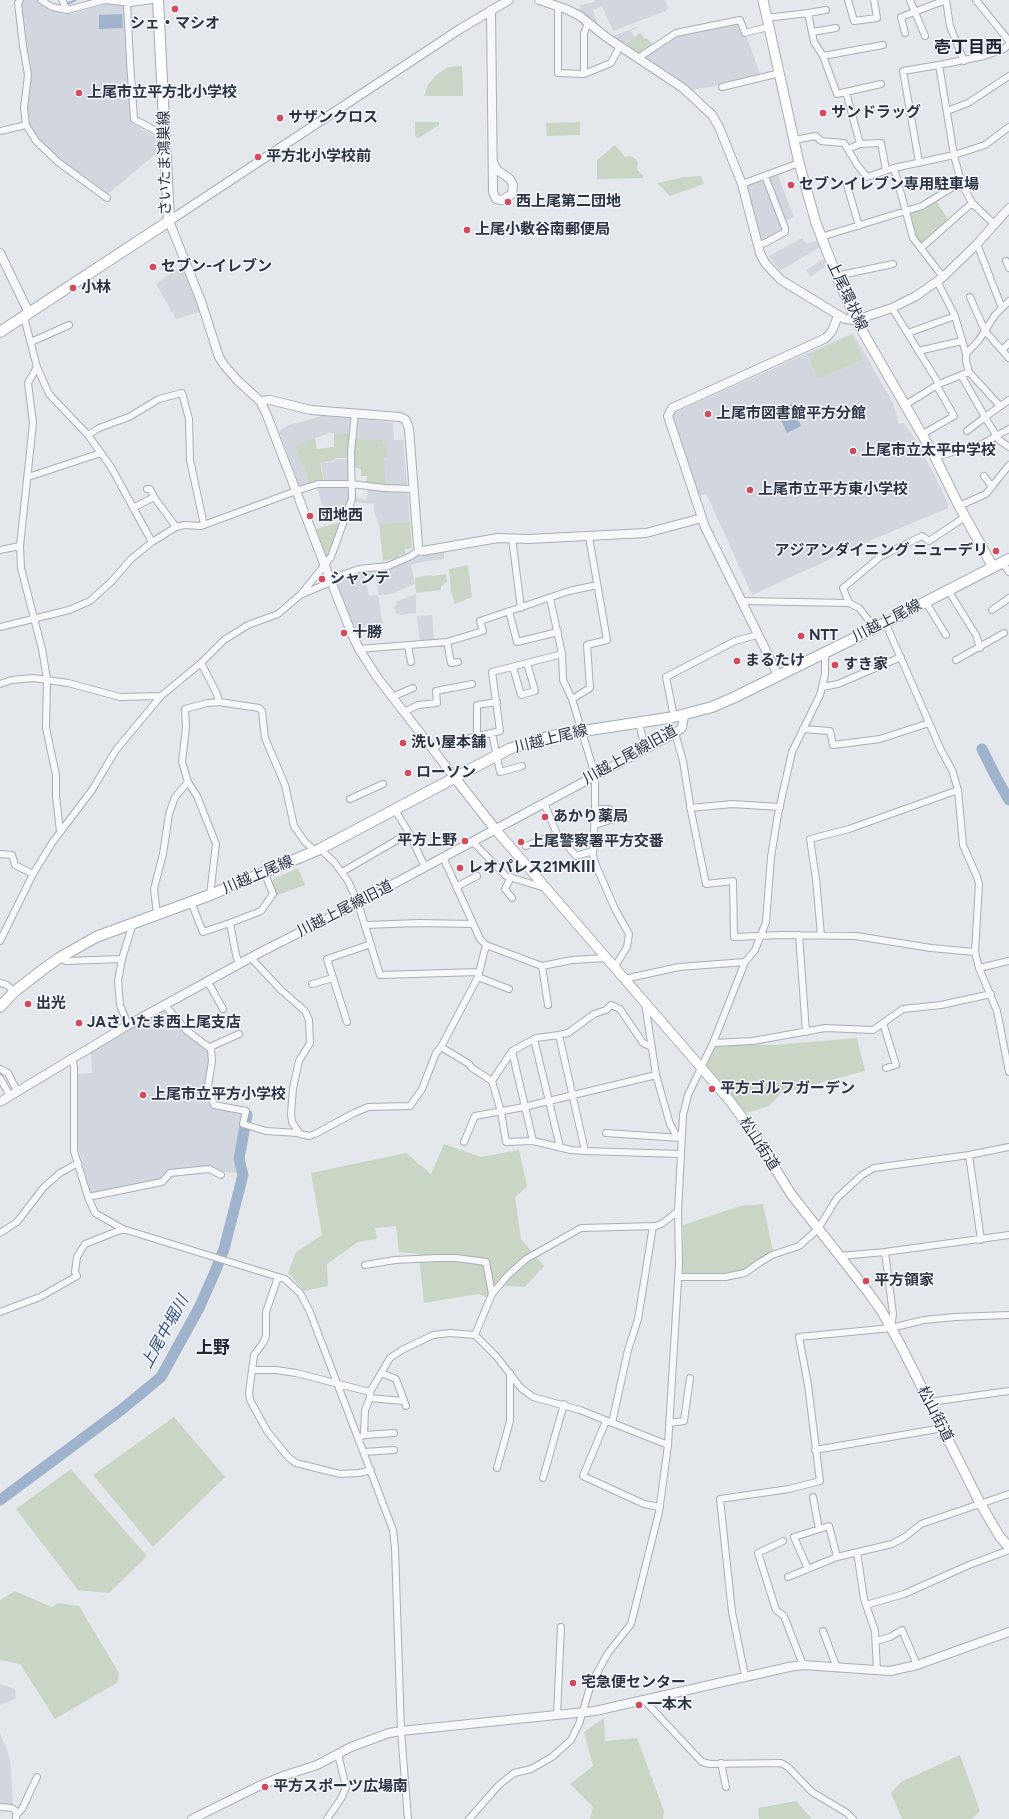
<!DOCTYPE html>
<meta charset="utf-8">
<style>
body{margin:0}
canvas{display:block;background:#e4e7ec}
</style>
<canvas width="1009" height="1819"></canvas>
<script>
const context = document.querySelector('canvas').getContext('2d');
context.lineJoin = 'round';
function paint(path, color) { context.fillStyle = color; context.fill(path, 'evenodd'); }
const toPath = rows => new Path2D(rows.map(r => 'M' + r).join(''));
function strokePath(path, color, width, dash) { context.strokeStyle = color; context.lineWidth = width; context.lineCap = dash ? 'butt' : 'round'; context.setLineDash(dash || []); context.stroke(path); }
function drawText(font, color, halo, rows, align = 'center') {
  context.font = font + ' Figtree,"Noto Sans JP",sans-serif'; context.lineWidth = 3; context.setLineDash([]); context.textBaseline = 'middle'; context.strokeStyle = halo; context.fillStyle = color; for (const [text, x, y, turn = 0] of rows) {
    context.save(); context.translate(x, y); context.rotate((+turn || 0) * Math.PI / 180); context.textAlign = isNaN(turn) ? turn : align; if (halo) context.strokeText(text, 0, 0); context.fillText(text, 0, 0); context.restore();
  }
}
paint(toPath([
 [22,0,36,0,53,11,62,14,74,13,106,4,121,5,125,8,132,123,159,139,159,151,107,195,60,161,28,127,25,111,31,76,26,50,20,4],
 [594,0,665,0,668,8,666,11,613,31,602,6,593,10,598,25,597,25,577,9,581,8,580,5,595,2],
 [739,23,743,36,746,35,760,74,756,75,753,79,692,90,668,71,645,58,644,56,674,36],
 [641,25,631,31,635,37,624,44,611,37],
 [777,173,794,217,785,221,768,179,769,176],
 [762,179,765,180,783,229,782,232,763,241,760,240,746,185],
 [802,238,810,248,807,243,817,241,820,247,780,271,769,256],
 [823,259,826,266,810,277,806,270],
 [181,266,184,268,200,312,176,319,156,284],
 [853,333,893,403,899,424,904,423,915,439,936,478,948,504,948,508,867,542,752,595,706,493,699,497,683,445,672,416,674,413],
 [322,414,353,416,352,434,329,433,295,446,310,484,302,487,299,485,279,431,289,425,322,416],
 [357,418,393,423,394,440,403,440,407,483,404,486,386,485,384,457,387,457,383,440,356,439],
 [335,459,350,459,350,479,347,481,324,481,321,463,333,462],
 [328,485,347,485,351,491,348,506,338,507,338,505,323,508,317,487],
 [368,488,404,491,408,494,410,522,378,524,374,510,374,504,353,502,354,498,367,500],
 [444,550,444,559,427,561,411,565,415,584,391,594,379,595,375,576,367,578,366,572,374,571,374,569,414,556],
 [363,571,369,596,378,595,383,626,370,629,369,627,355,628,351,622,336,580],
 [416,594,416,613,400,615,399,613,396,614,394,606,397,605,396,602],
 [432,615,434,642,420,643,417,616],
 [163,1010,167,1010,209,1051,209,1061,206,1084,213,1107,243,1114,236,1159,238,1170,236,1173,223,1172,211,1167,173,1169,167,1173,160,1180,91,1195,76,1139,76,1111,78,1074,92,1073,91,1050],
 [0,1684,15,1689,16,1698,0,1705],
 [0,1733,10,1759,13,1804,10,1806,0,1805]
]), '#d2d6de');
paint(toPath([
 [640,33,645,39,647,38,653,45,639,55,624,45],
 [462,66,463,96,424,96,428,85,435,76,448,67],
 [415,122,439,122,439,125,417,139,415,135],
 [580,122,580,135,547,136,546,123],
 [615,145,625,157,630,156,636,159,638,163,637,170,643,175,643,178,597,179,597,160],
 [701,176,704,184,670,196,657,183,685,177],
 [936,201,948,219,922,242,920,242,914,236,908,214,910,211,924,209],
 [852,335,863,359,818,379,808,355],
 [334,433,352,434,349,458,335,458,332,461,320,463,324,482,310,484,295,446,315,438,317,449,334,447],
 [356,439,383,440,383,443,386,443,387,457,384,457,386,485,366,483,367,476,361,476,361,469,354,467,353,454],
 [340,522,341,527,327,559,316,529],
 [410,522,412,548,405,549,405,554,399,555,399,558,383,561,379,524],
 [468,565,472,597,455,604,451,591,449,569],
 [446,574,447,581,441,587,441,590,416,593,415,578,431,575,432,576],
 [298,868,305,885,277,895,272,882,273,879],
 [857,1038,865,1071,781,1093,769,1106,746,1113,705,1064,713,1047,717,1045,775,1045],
 [444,1144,481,1157,519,1150,527,1187,515,1197,521,1239,544,1266,525,1287,494,1285,487,1297,478,1294,424,1303,419,1254,399,1252,396,1226,375,1228,377,1239,358,1242,327,1264,328,1286,304,1291,288,1273,296,1252,322,1235,311,1173,406,1153,431,1174],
 [763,1204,773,1252,757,1260,744,1270,725,1273,683,1274,683,1225,740,1206],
 [174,1417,225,1477,153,1547,93,1475],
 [71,1469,147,1556,109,1593,78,1590,16,1509],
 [15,1591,51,1607,59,1603,79,1606,119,1673,118,1682,55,1719,20,1664,0,1660,0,1600],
 [604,1718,605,1741,637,1738,664,1811,663,1819,590,1819,593,1807,570,1784,593,1766,584,1732],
 [960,1755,980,1811,972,1819,902,1819,891,1793,901,1782],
 [796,1801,812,1819,759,1819,758,1808]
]), '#c9d6c5');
paint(toPath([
 [122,14,123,28,99,29,99,15],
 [792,404,801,426,787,433,777,411]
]), '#9fb4cc');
strokePath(toPath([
 [64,2,69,3,76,0]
]), '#9fb4cc', 2);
strokePath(toPath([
 [982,749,997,779,1009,800],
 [0,1500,121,1410,161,1377,199,1308,215,1272,224,1249,243,1175,239,1159,247,1115]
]), '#9fb4cc', 11);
const minor = toPath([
 [20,0,18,3,23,46,28,75,24,108,26,125,36,141,58,162,107,198],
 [41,0,52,7,67,10,105,0,130,3,152,0],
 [62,0,67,10],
 [848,0,854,21,877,18,874,0],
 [910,0,925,36],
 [946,0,950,26,964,61],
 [976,0,1009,41],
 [127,3,130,61,134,119,165,136],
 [558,6,558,73,584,74,611,63,620,46],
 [808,13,826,10],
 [766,18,808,13,814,42,823,56,837,94,881,84],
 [812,32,836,28],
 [905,33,901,17,946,0],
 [823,56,883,45],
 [638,58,676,33,740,20,745,33,768,27],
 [584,74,584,33,588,23],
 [722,87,780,73],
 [846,92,860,144],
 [947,111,968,103,1009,76],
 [0,131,26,125],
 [794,140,816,136,821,141,844,143,858,166,867,177,894,168,954,155,985,145,1009,127],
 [848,149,860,144,881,143,886,170],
 [919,162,903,71,939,65],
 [894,168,913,238,943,277],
 [742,184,799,163],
 [847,185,859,226],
 [994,224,972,203,961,182,954,155,939,65,984,56,1004,49,1009,44],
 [821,237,922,206,961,182],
 [977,244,1002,308],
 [758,245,765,243,785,232,785,228,765,176],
 [921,248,972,203],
 [1006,261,1009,268],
 [836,276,893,264],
 [937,281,955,316,966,354],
 [970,297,985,331,1009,358],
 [892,308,939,384],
 [24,317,37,367,49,394,88,435,111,467,152,542],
 [908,333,955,316],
 [31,342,69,325],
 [1002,350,1009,343],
 [918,351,962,341],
 [37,367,28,383,33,423,20,546,21,568,42,649,47,679,46,728,56,775,56,796,60,832],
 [961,375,985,417,967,431],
 [1009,400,985,417,999,440,1009,447],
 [905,405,939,384,969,372],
 [1000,406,969,372,966,361,966,354,979,340,995,315,1009,301],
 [88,435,99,428,129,417,159,399,182,393,189,419,190,460,204,525],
 [921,435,954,416,937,386],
 [935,457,982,444,1009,429],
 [984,476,992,487],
 [28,477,101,453],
 [147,489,150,489,154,497,176,527],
 [959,506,986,494,1009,465],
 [133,508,154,497],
 [512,538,521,608],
 [0,550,20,546],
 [1002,562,1009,572],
 [948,590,976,635,980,648],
 [302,593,331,557,352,499,351,452,355,413],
 [550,598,562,654,563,680,572,699,595,775,595,809,593,855,595,863,615,909,629,934,627,947,614,968],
 [741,601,849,603,859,608,875,628],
 [925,601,946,635],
 [849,603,843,588,880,557,922,536,929,541,965,517],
 [992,610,1009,598],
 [509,611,517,642,558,632],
 [885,622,941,750,952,770,958,790,963,845,977,877,979,884,975,952,979,968,1009,961],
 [0,627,69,610,90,601,112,581,131,559,152,542,176,527,184,525,201,526,296,491,318,484,352,484,384,488,414,489],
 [447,642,451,663,458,662],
 [408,646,411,662],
 [359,649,447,642,483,631,480,621,569,591,597,585],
 [956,660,1004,633],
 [201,663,217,694,219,702],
 [513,667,521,695,535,691,527,663],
 [0,684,12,680,33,678,68,683,120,697,161,696],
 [822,687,838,684,901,657],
 [392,697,413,688],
 [572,699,590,688,587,645,607,640,589,537],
 [404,712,418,705,437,703,436,691,472,684],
 [674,717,666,677,735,641,757,635],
 [639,722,645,749],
 [803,729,830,731,833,745,880,739,929,723],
 [492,733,500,772,522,766],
 [675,733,683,761,691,811,706,884,733,881,734,937,781,935,856,936,931,948,975,952],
 [477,736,477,705,497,702],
 [431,747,500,731,492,672,562,654],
 [350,799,383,784],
 [544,803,557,834,576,856,593,851],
 [690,808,732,804,780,807],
 [595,809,609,809],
 [395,810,409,833,425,867],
 [595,825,619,817],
 [473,842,506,876,545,888],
 [526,846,557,834],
 [320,849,334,862,348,881,358,903,380,975,479,972],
 [0,854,12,855,15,865,33,874],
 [443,857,480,939,486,945,542,966,572,960,606,958],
 [342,872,409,833],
 [511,877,505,889,512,898],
 [456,887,477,876],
 [210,895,216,844,197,796,188,782,182,762,186,727,185,709,207,703,219,702,259,708,262,711,265,738,285,785,294,826,305,842,315,851],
 [191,902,203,932,230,923,261,911,273,894,265,874],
 [157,914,154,889,163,854,169,814,175,797,188,782],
 [230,923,236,955,239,964],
 [365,925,419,923,472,924],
 [799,935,806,1032],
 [821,935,816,879,810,839,849,829,958,790],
 [0,941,33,874,52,843,92,790,116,750,161,696,201,663,224,640,248,625,278,614,300,595,331,582,339,576,359,569,388,566,411,556,419,550],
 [59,958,66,961,122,959],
 [251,958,281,990,305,1011,309,1020,310,1043,299,1061,293,1088,291,1114,292,1122,300,1134,309,1136,315,1134,354,1113,368,1107,410,1106,422,1089,436,1053,441,1047,478,977,486,945],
 [542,966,548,1005],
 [979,968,997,1011,1009,1072],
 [478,977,509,989],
 [624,979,679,967,745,962],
 [208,982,223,1009],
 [0,983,7,985,14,992],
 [312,984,333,978],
 [645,1003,656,1075,670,1124,675,1133,681,1138],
 [165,1005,186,1030,211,1049,212,1061,208,1086,214,1105,246,1111,243,1124,266,1131,298,1133],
 [347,1022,327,959,371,944],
 [883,1023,896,1065,886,1068],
 [128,1025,120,1005,118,981,122,959,133,923],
 [534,1039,560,1147],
 [713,1043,753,1041,825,1028,873,1030,903,1009,941,1005,991,994],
 [210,1047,239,1034],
 [441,1047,469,1064,472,1068,492,1081,501,1112,506,1142,533,1141,571,1150,585,1151,680,1154],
 [512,1051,533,1141],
 [72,1058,74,1067,74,1151,88,1197,95,1213,123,1229,285,1279,300,1293,310,1312,393,1530,395,1548,401,1731,408,1819],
 [0,1069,8,1073,17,1091],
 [0,1078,10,1096],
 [492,1081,512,1051,536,1038,559,1035],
 [606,1133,681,1138],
 [464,1142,475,1116,524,1107,656,1075],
 [585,1151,559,1035,568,1033,594,1014,606,1010,611,1005,620,1009,643,1043,652,1047],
 [969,1155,981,1240],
 [88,1197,162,1182,170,1173,209,1169,221,1175],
 [0,1233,17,1222,44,1187,60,1173,78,1163],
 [885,1252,893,1314,891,1328],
 [840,1256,885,1252,1009,1235],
 [365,1265,395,1260,437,1258,456,1258,486,1262,492,1294],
 [278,1277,266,1312,266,1336,263,1343,254,1355,249,1393,250,1400,267,1431,288,1457,296,1463,340,1474,359,1473,371,1470],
 [679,1277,725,1277,745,1273,759,1263,772,1255,799,1246,818,1229,837,1198,862,1175,874,1168,969,1155,1009,1147],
 [0,1312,40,1297,77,1276,75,1272,77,1257,85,1244,123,1229],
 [475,1335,492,1294,508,1275,526,1259,581,1228,656,1226,663,1223,678,1211],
 [253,1370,276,1370,296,1373,370,1392],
 [381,1373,396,1379,406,1406],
 [370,1398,403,1401],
 [930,1402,1009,1391],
 [606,1421,583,1476,644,1504,660,1507],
 [612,1423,628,1350,638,1319,653,1226],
 [669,1423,684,1421,690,1378],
 [364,1435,394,1433],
 [359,1438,364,1435,365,1410,370,1398,370,1392,390,1358,402,1350,433,1335,450,1333,475,1335,496,1356,521,1388,533,1397,580,1410,668,1445],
 [815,1450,943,1428],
 [364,1452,394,1450],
 [497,1468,510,1421,510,1373],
 [543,1478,564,1404],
 [813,1497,819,1529],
 [783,1541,758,1553,776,1610,784,1616,803,1665],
 [857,1552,864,1599,875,1631,877,1671],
 [808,1569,794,1537,829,1526,837,1557],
 [788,1577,837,1557,892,1544,905,1537,921,1524,1009,1494],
 [866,1605,904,1594,969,1565,1009,1550],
 [823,1631,837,1668],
 [876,1641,890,1637,902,1630,917,1665],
 [745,1676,732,1612,720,1499,789,1489,820,1481,808,1385,799,1337,891,1328,924,1320,955,1317,1009,1315],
 [644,1700,702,1762,710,1764,781,1763,788,1767,812,1792,847,1813,853,1819],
 [557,1715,561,1627],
 [721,1763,726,1787],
 [0,1807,12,1808,18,1813],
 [16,1819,16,1815,22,1809,37,1777],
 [327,1819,342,1797,346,1787,338,1754],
 [469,1819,499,1785,514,1773,531,1769,552,1757,571,1740,579,1724,591,1684,608,1653,631,1624,659,1512,668,1445,679,1264,678,1211,683,1115,688,1095,713,1043,745,962,755,950,766,922,771,857,778,814,792,752,820,695,825,674,825,652]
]);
const tertiary = toPath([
 [539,0,566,9,580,16,606,37,683,88,712,115,719,127,742,184,760,253,765,263,781,280,845,319,856,320,892,308,916,296,943,277,977,244,1009,208],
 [491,10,493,192,496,199,502,200,512,194,513,185,510,179,497,170,494,164],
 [0,253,29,313],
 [260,401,270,400,311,410,400,417,406,420,409,429,418,545,419,550,423,551,498,538,528,539,646,533,702,518],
 [778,675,705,527,668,416,672,408,826,338,832,331,838,316],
 [455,778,377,677,359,649,351,632,325,566,266,413,260,401,237,380,224,365,219,357,201,301,169,221,460,29,509,0],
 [0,1102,128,1025,261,952,358,903,675,733,682,728,684,715],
 [192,1819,259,1786,286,1775,317,1765,351,1747,389,1733,401,1731,595,1711,789,1667,803,1665,890,1671,917,1665,1009,1632]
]);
const secondary = toPath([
 [763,0,799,163,816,223,837,277,856,320,935,457,959,506,993,567],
 [455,778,495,829,730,1101,752,1131,791,1194,868,1292,881,1310,901,1346,980,1503,1000,1537,1009,1547]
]);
const primary = toPath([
 [0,332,169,221,158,0],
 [0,1007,14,992,41,971,59,958,96,937,210,895,320,849,509,749,551,736,674,717,712,707,735,697,875,628,1009,559]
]);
strokePath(minor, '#a9aeb7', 8);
strokePath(tertiary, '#a9aeb7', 10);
strokePath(secondary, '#a9aeb7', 11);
strokePath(primary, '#a3abb8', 12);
strokePath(minor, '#f7f8fa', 6);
strokePath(tertiary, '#f7f8fa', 8);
strokePath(secondary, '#fff', 9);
strokePath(primary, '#fff', 10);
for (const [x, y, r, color] of [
 [175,9,4,"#d1495b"],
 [79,93,4,"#d1495b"],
 [823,113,4,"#d1495b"],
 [280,118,4,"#d1495b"],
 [258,157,4,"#d1495b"],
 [791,185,4,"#d1495b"],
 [508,202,4,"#d1495b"],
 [467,230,4,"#d1495b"],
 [153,267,4,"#d1495b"],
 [73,288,4,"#d1495b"],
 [708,414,4,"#d1495b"],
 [853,451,4,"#d1495b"],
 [750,490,4,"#d1495b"],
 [310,516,4,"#d1495b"],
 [996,551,4,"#d1495b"],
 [322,579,4,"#d1495b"],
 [344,633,4,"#d1495b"],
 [801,636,4,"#d1495b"],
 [737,661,4,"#d1495b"],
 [835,665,4,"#d1495b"],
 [403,743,4,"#d1495b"],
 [408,773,4,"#d1495b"],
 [545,817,4,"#d1495b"],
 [465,841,4,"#d1495b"],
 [521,842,4,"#d1495b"],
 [460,868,4,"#d1495b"],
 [28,1004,4,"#d1495b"],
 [79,1023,4,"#d1495b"],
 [712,1089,4,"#d1495b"],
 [143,1095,4,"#d1495b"],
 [866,1281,4,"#d1495b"],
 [573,1683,4,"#d1495b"],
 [639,1705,4,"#d1495b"],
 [265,1787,4,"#d1495b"]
]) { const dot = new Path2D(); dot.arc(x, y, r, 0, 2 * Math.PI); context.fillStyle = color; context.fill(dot); strokePath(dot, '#f4f6f9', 1.5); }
drawText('bold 15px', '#2b3445', '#f4f6f9', [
 ["シェ・マシオ",175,24,"center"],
 ["上尾市立平方北小学校",87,93],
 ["サンドラッグ",831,113],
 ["サザンクロス",288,118],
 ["平方北小学校前",266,157],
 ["セブンイレブン専用駐車場",799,185],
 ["西上尾第二団地",516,202],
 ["上尾小敷谷南郵便局",475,230],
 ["セブン-イレブン",161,267],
 ["小林",81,288],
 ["上尾市図書館平方分館",716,414],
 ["上尾市立太平中学校",861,451],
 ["上尾市立平方東小学校",758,490],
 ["団地西",318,516],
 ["アジアンダイニング ニューデリ",988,551,"right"],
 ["シャンテ",330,579],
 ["十勝",352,633],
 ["NTT",809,636],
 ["まるたけ",745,661],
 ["すき家",843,665],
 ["洗い屋本舗",411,743],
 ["ローソン",416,773],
 ["あかり薬局",553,817],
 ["平方上野",457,841,"right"],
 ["上尾警察署平方交番",529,842],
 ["レオパレス21MKⅢ",468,868],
 ["出光",36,1004],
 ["JAさいたま西上尾支店",87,1023],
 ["平方ゴルフガーデン",720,1089],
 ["上尾市立平方小学校",151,1095],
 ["平方領家",874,1281],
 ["宅急便センター",581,1683],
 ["一本木",647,1705],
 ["平方スポーツ広場南",273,1787]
], 'left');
drawText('15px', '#2b3445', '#f4f6f9', [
 ["さいたま鴻巣線",165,163,-91],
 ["上尾環状線",847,296,65],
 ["川越上尾線",887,621,-27],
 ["川越上尾線",551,739,-14],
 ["川越上尾線旧道",630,755,-29],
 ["川越上尾線",258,875,-23],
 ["川越上尾線旧道",345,909,-27],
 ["松山街道",759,1144,57],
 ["松山街道",935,1414,63]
]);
drawText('italic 16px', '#34527a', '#f4f6f9', [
 ["上尾中堀川",165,1332,-61]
]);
drawText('bold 17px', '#1d2536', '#f4f6f9', [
 ["壱丁目西",968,48],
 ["上野",213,1348]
]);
</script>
